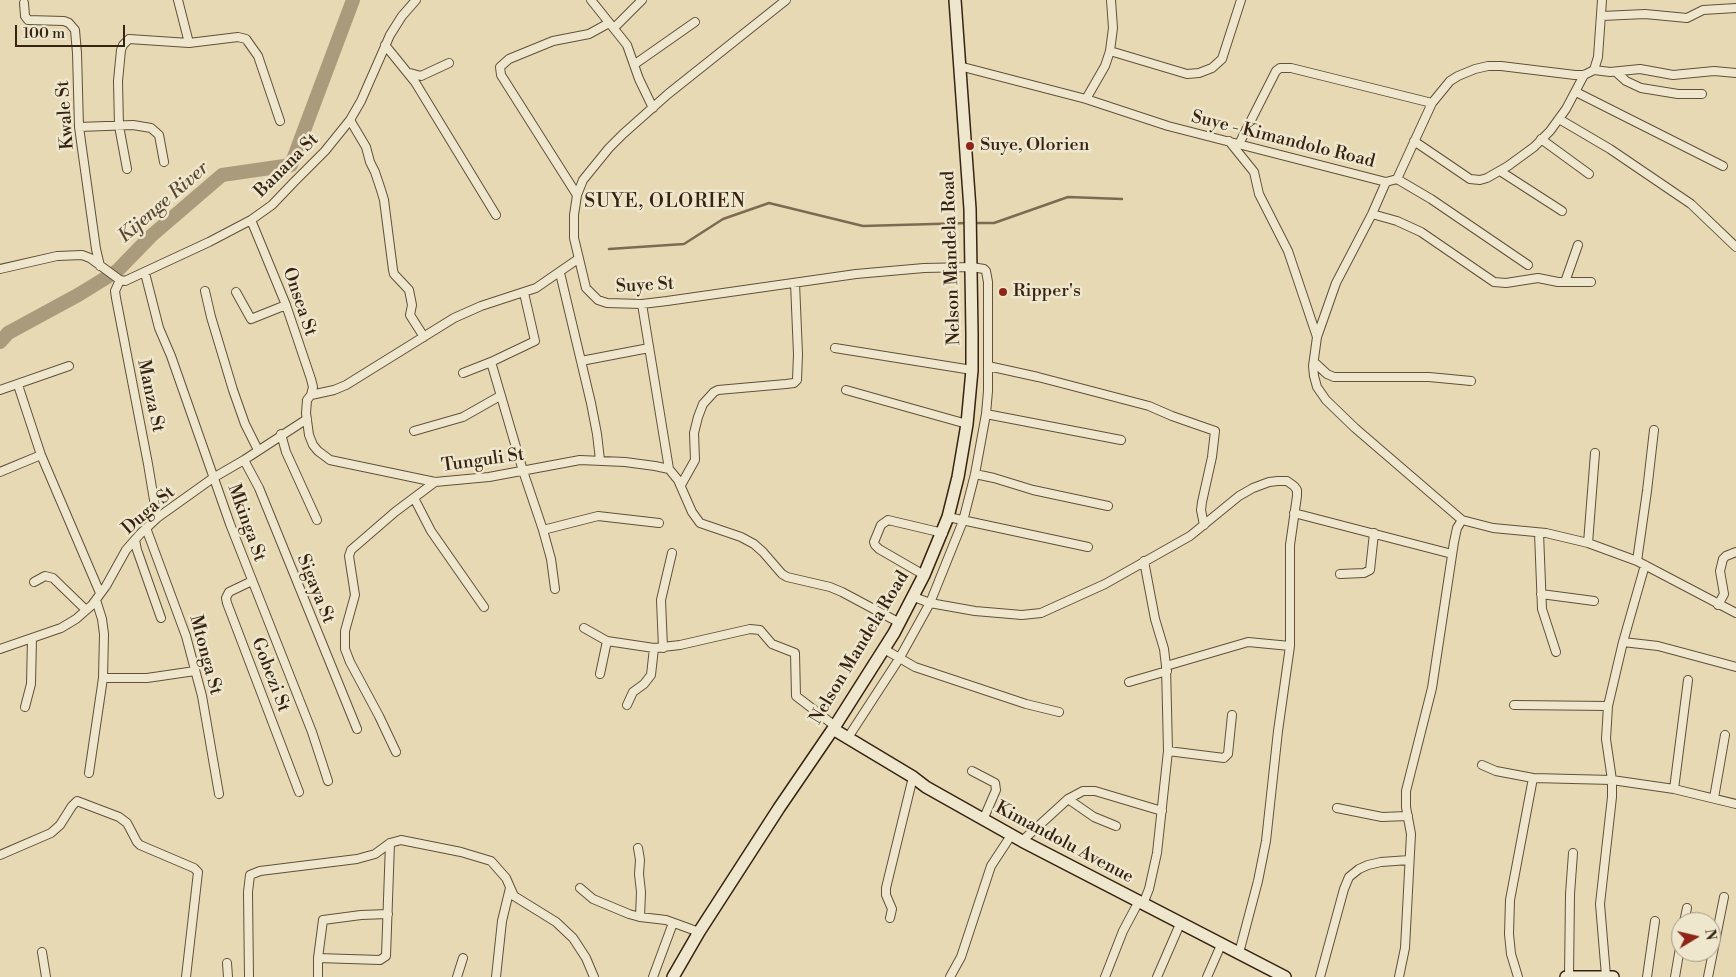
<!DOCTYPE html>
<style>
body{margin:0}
#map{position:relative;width:1736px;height:977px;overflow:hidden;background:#e6d9b3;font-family:"Libre Bodoni",serif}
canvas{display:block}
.north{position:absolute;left:1671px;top:912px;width:50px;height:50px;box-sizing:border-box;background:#efe6ce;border:1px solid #a59883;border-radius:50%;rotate:81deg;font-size:14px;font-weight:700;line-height:20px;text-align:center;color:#362312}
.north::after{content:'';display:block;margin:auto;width:18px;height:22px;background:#8f2418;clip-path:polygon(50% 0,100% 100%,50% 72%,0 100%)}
.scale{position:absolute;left:15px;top:25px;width:110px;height:22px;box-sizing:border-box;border:2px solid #362312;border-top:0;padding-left:6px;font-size:15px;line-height:18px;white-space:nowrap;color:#362312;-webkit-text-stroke:4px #efe6ce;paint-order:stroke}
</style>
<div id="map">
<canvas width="1736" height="977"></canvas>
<div class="north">N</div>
<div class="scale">100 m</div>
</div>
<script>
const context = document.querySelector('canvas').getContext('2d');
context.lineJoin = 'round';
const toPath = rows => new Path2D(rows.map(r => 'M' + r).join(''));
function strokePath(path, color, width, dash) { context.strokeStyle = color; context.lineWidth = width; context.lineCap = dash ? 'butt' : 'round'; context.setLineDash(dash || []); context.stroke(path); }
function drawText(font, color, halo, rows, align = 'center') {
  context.font = font + ' "Libre Bodoni",serif'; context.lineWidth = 5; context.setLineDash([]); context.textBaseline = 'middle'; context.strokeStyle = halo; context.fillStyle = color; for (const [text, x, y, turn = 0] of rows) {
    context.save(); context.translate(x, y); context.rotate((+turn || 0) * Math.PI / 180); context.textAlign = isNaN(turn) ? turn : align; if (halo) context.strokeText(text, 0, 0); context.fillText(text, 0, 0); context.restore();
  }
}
strokePath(toPath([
 [973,223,994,223,1068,197,1122,199],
 [609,249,684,244,723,219,769,203,863,226,968,223]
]), '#7c6b52', 2.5);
strokePath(toPath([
 [0,342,8,333,78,295,117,271,151,236,222,175,291,165,353,0]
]), '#aa9b7c', 14);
const street = toPath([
 [178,0,189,43],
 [591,0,627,45,639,79,653,108],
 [786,0,668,94,623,134,609,148,583,180,577,195,574,215,574,238,586,288,598,300,607,303,642,304,667,301,856,274,924,268,972,267,984,269,986,271,988,282,988,391,986,414,975,474,963,521,930,603,899,659,847,739],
 [24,3,25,16,28,20,64,21,69,23,75,30,77,53,79,127,96,249,100,266],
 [1602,16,1645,14,1687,18,1703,10,1736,8],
 [614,28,642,0],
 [385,45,415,82,496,215],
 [1110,51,1187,74,1199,73,1212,68,1222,59,1241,0],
 [635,64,695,22],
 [959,66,1086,99,1168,126,1386,182,1397,179,1432,103,1450,81,1458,76,1475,69,1488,66,1501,66,1575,75,1584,75,1594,70,1598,57,1602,0],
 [1594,70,1610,72,1640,69,1673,75,1714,71,1736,73],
 [1616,72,1626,81,1641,88,1678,94,1702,94],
 [410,73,421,76,449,63],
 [1576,92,1723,166],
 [1086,99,1105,66,1110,51,1113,28,1111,0],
 [1559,119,1610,149,1691,204,1736,247],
 [350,120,366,147,370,162,375,172,381,190,384,200,393,270,394,274,409,290,412,305,410,315,424,337],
 [79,127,133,125,151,128,159,135,164,162],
 [1541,139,1589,174],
 [1229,141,1254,172,1259,194,1288,251,1317,337],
 [1414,141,1470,179,1480,180,1487,178,1508,166,1534,147,1550,131,1566,109,1584,75],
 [1239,144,1276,71,1280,68,1291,68,1432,103],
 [127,169,119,126,118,81,121,50,123,45,129,39,189,43,238,37,246,39,258,56,280,121],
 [1500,171,1562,211],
 [1397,179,1431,199,1528,265],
 [1386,182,1372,214,1336,283,1317,337,1313,366,1314,376,1317,387,1326,400,1355,428,1462,520,1493,528,1546,533,1588,543,1637,561,1736,613],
 [577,195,501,75,500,67,509,59,553,41,589,34,609,23],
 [1372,214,1397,221,1421,232,1494,282,1506,283,1538,278,1558,282,1591,282],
 [251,220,286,305,311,379,313,387,311,395],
 [578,259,536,288,481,306,454,318,346,385,334,390,311,395,307,400,306,413,309,435,313,445,318,451,330,460,435,482,489,477,580,460,625,462,655,466,669,469,678,480,692,512,700,523,741,537,754,544,763,552,782,574,787,577,830,587,842,592,900,623],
 [0,269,57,256,82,255,90,258,120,280,125,281,209,242,251,220,272,205,294,182,325,151,350,120,361,101,390,35,402,16,416,0],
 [145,273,159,328,171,356,230,524,312,732,328,781],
 [560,273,591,403,597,434,600,460],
 [120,280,115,291,116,298,148,464,157,518],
 [1565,282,1578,245],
 [205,291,211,317,233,390,245,424,258,450],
 [236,292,251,319,286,305],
 [642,304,669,469],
 [835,348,972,370],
 [581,361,649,348],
 [491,362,523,471,543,530,551,559,555,589],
 [1314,362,1327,374,1334,377,1429,377,1471,381],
 [988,366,1038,377,1149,406,1172,416,1215,431,1212,457,1202,502,1201,510,1204,525],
 [463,373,491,362,535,341,524,293],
 [18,385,41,455,100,593],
 [0,390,69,366],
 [846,390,967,424],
 [986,414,1121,440],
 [414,431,463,417,500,396],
 [281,434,286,452,317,520],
 [244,460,259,488,357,729],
 [0,472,41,455],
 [975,474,994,478,1033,490,1108,506],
 [681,485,695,460,694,433,698,417,703,404,714,392,718,390,786,384,794,383,797,380,798,354,795,283],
 [414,498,431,531,484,607],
 [1294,513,1452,554],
 [948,517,1088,547],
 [146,528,186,636,202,696,219,794],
 [543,530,598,516,659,523],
 [1539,533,1542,609,1556,652],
 [135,540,137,550,161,618],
 [1588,543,1595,453],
 [1637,561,1647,491,1654,430],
 [1340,574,1364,573,1370,570,1374,533],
 [924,575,879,549,875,545,874,542,881,525,888,520,943,533],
 [252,581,229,592,226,598,227,603,299,792],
 [34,582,45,576,53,578,86,610],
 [1541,594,1594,601],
 [914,597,930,603,975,611,1022,615,1041,613,1105,584,1190,536,1239,496,1253,488,1269,482,1278,481,1287,481,1294,486,1297,490,1297,496,1290,545,1290,646,1278,731,1266,841,1258,881,1239,953],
 [1718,605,1724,594,1720,571,1723,559,1726,556,1736,552],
 [584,628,607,641,654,648,680,645,750,629,760,630,772,644,795,653,796,696,835,726],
 [1623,642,1658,646,1736,667],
 [663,648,661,600,672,553],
 [0,649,61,628,76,619,92,605,106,586,126,550,140,534,157,518,213,478,244,460,307,419],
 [884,649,915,667,1026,704,1059,712],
 [1166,666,1248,642,1290,646],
 [600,674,607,641],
 [103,678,147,678,195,671],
 [1129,682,1167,671],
 [627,705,633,692,644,684,651,675,654,648],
 [1514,705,1608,706],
 [25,707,31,684,32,638],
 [1168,751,1224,758,1228,754,1232,715],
 [396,752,379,716,350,662,345,649,345,631,355,595,349,556,351,550,358,544,395,512,435,482],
 [1482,765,1496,771,1533,778,1612,780,1674,789,1736,804],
 [972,771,995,783,996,790,983,820],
 [89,773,103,678,104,634,102,619,96,600],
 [1674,789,1688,680],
 [1714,798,1725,735],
 [1068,799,1094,817,1116,826],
 [1337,808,1382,817,1408,816],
 [1022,841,1068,799,1083,791,1095,791,1162,811],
 [638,848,640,860,639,874,641,892,640,917],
 [0,855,51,833,60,825,72,806,77,801,119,817,127,823,137,842,140,845,194,868,198,872,186,977],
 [580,888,593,899,629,914,640,917,666,920,699,932],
 [1143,904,1149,889,1157,853,1168,751,1166,666,1164,649,1155,619,1144,561],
 [890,918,892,909,886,895,886,888,913,777],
 [1684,922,1687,908],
 [42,952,46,977],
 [318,958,380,960,386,956,390,843],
 [227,963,228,977],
 [1606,976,1600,904,1612,797,1612,780,1606,739,1608,706,1623,642,1645,565],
 [249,977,248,892,250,875,260,871,357,859,375,854,390,843,401,840,461,852,491,861,506,878,514,896,556,922,573,938,586,958,594,977],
 [318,977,318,958,323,920,361,915,388,914],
 [457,977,463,958],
 [496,977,502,921,510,888],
 [653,977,673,923],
 [950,977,961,957,991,866,1012,834],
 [1105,977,1123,931,1139,901],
 [1157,977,1180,924],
 [1207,977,1221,945],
 [1320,977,1344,889,1349,877,1359,869,1368,865,1381,862,1409,860],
 [1399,977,1405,948,1411,834,1406,807,1406,791,1432,688,1454,542,1457,528,1462,520],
 [1518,977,1511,954,1509,934,1510,900,1533,778],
 [1569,977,1570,894,1573,853],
 [1647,977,1655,921],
 [1675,977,1681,942],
 [1708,977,1724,897]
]);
const secondary = toPath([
 [833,729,913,777,926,787,1022,841,1285,977],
 [673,977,699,932,779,808,835,726,894,633,924,575,948,517,958,477,967,424,972,370,972,334,970,209,955,0],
 [1566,977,1613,977]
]);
strokePath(street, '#62503a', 10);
strokePath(secondary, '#362312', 14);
strokePath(street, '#efe6ce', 8);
strokePath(secondary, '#efe6ce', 11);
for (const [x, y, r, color] of [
 [970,146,5,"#8f2418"],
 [1003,292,5,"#8f2418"]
]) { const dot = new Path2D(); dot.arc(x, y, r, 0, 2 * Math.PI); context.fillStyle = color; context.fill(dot); strokePath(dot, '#efe6ce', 2); }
drawText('18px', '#362312', '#efe6ce', [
 ["Kwale St",66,115,-94],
 ["Suye - Kimandolo Road",1283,140,14],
 ["Banana St",287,166,-45],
 ["Nelson Mandela Road",952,258,-92],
 ["Suye St",645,286,-3],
 ["Onsea St",299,302,71],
 ["Manza St",150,396,78],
 ["Tunguli St",483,461,-8],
 ["Duga St",149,511,-41],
 ["Mkinga St",246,523,70],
 ["Sigaya St",315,589,68],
 ["Nelson Mandela Road",860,648,-59],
 ["Mtonga St",205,655,75],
 ["Gobezi St",270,675,69],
 ["Kimandolu Avenue",1064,843,28]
]);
drawText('18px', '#362312', '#efe6ce', [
 ["Suye, Olorien",980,146],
 ["Ripper's",1013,292]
], 'left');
context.letterSpacing = '1px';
drawText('19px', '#362312', '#efe6ce', [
 ["SUYE, OLORIEN",665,202]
]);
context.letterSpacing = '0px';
drawText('italic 19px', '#594732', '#efe6ce', [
 ["Kijenge River",164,203,-41]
]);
</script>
